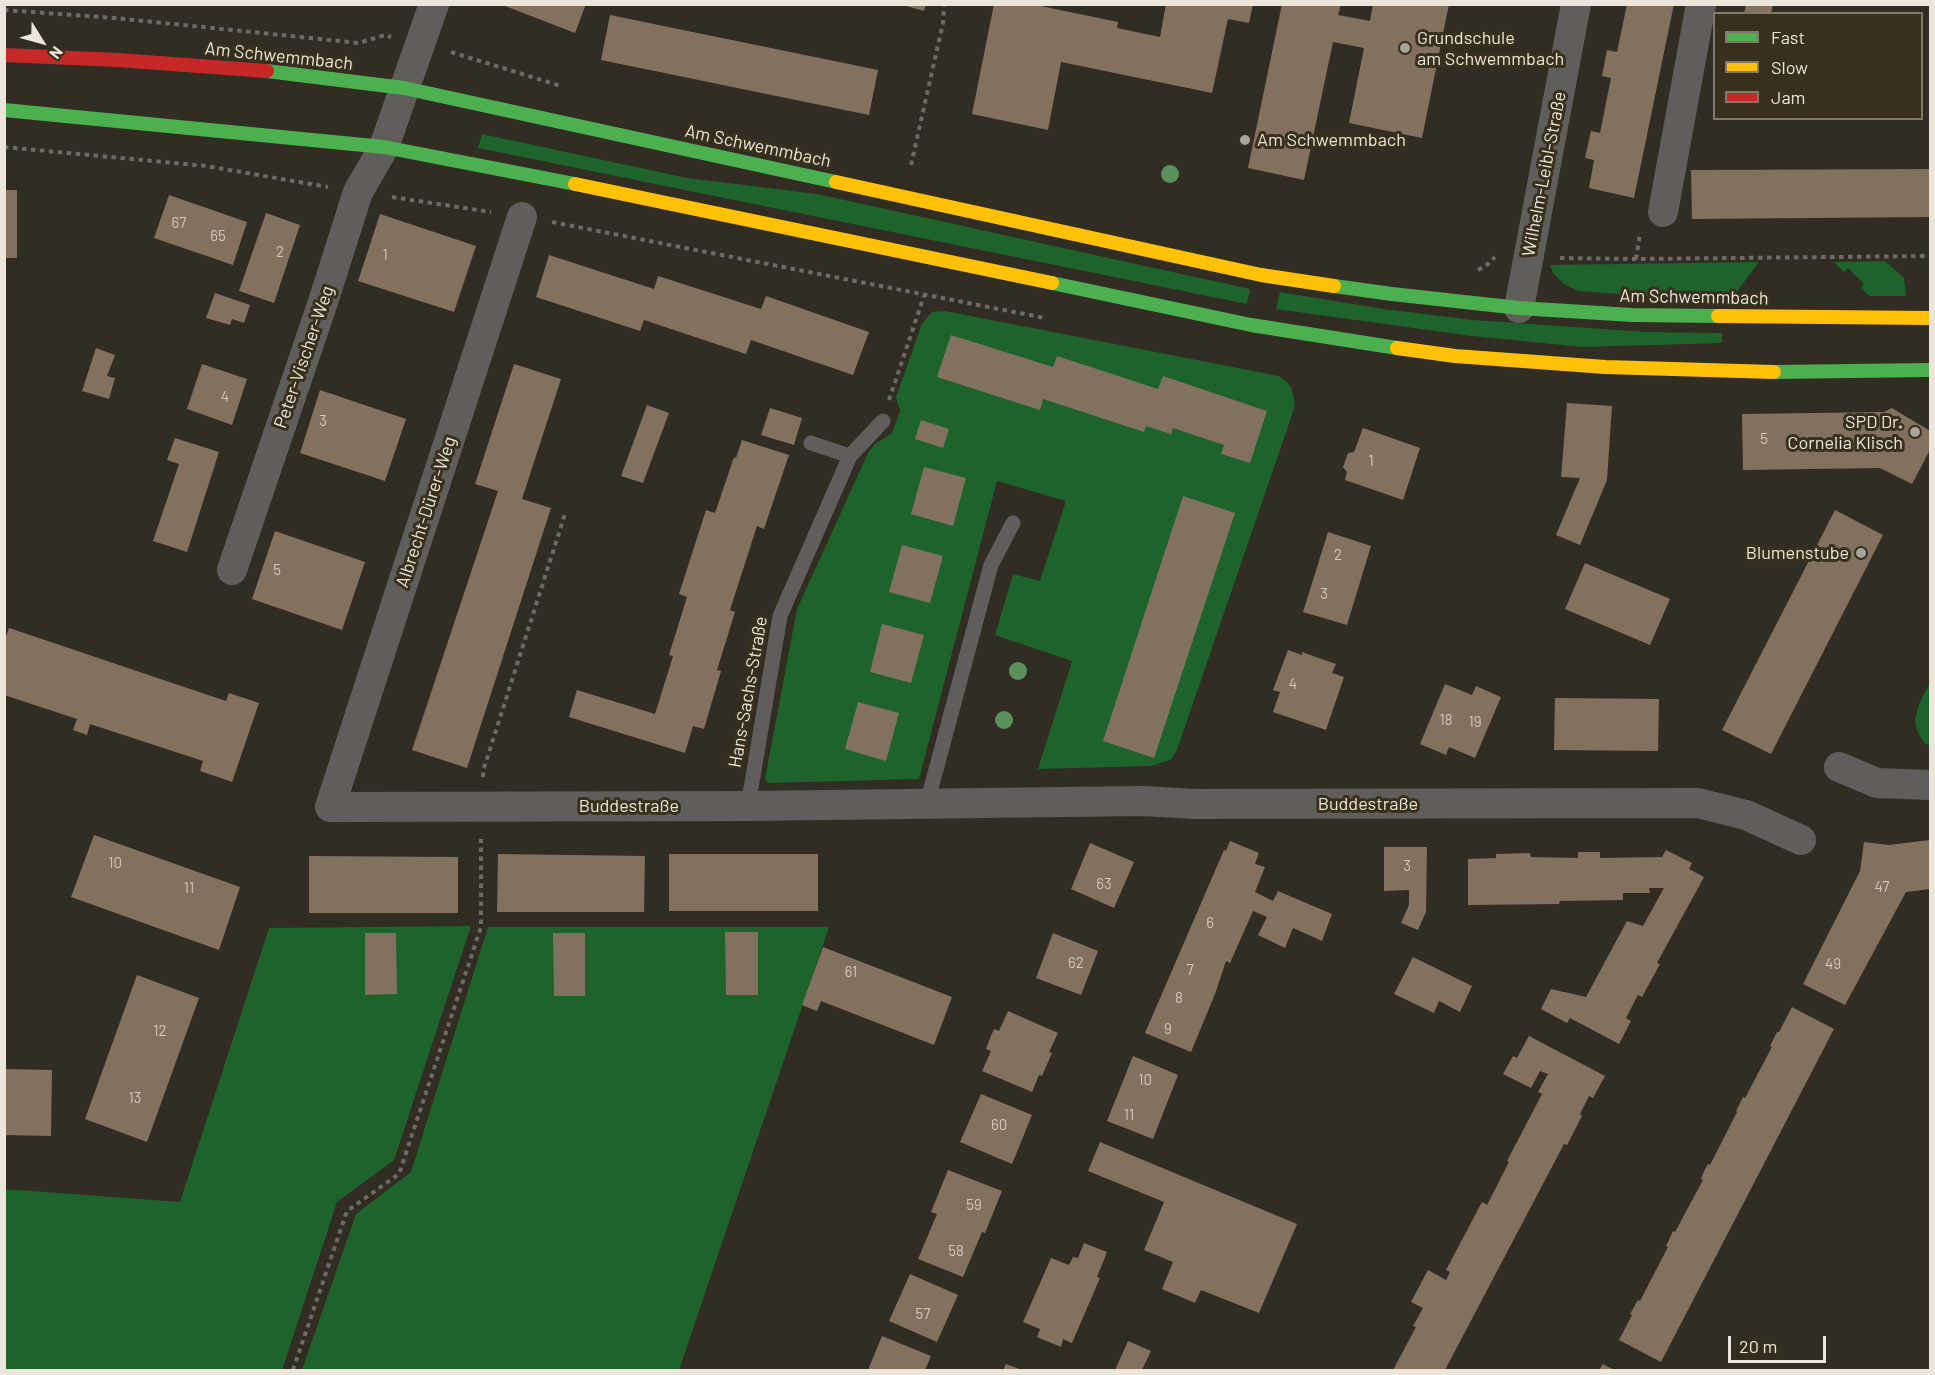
<!DOCTYPE html>
<meta charset="utf-8">
<style>
body{margin:0}
#map{position:relative;width:1935px;height:1375px;overflow:hidden;background:#322d23;font-family:Barlow,sans-serif}
canvas{display:block}
.frame{position:absolute;inset:0;border:6px solid #ebe5da;pointer-events:none}
.legend{position:absolute;left:1713px;top:12px;width:210px;height:108px;box-sizing:border-box;background:#38301d;border:2px solid #807869;margin:0;padding:8px 10px;list-style:none;font-size:18px;color:#ebe5da}
.legend li{display:flex;align-items:center;gap:12px;height:30px}
.legend b{width:30px;border:2px solid #807869}
.north{position:absolute;left:12px;top:12px;width:60px;height:60px;-webkit-text-stroke:4px #38301d;paint-order:stroke;rotate:127deg;font-size:16px;font-weight:700;line-height:24px;text-align:center;color:#ebe5da}
.north::after{content:'';display:block;margin:auto;width:21px;height:27px;background:#ebe5da;clip-path:polygon(50% 0,100% 100%,50% 72%,0 100%)}
.scale{position:absolute;left:1728px;top:1336px;width:98px;height:27px;box-sizing:border-box;border:3px solid #ebe5da;border-top:0;padding-left:8px;font-size:18px;line-height:21px;white-space:nowrap;color:#ebe5da;-webkit-text-stroke:4px #38301d;paint-order:stroke}
</style>
<div id="map">
<canvas width="1935" height="1375"></canvas>
<div class="frame"></div>
<ul class="legend">
<li><b style="height:8px;background:#4caf50"></b>Fast</li>
<li><b style="height:8px;background:#ffc107"></b>Slow</li>
<li><b style="height:8px;background:#c62828"></b>Jam</li>
</ul>
<div class="north">N</div>
<div class="scale">20 m</div>
</div>
<script>
const context = document.querySelector('canvas').getContext('2d');
context.lineJoin = 'round';
function paint(path, color) { context.fillStyle = color; context.fill(path, 'evenodd'); }
const toPath = rows => new Path2D(rows.map(r => 'M' + r).join(''));
function strokePath(path, color, width, dash) { context.strokeStyle = color; context.lineWidth = width; context.lineCap = dash ? 'butt' : 'round'; context.setLineDash(dash || []); context.stroke(path); }
function drawText(font, color, halo, rows, align = 'center') {
  context.font = font + ' Barlow,sans-serif'; context.lineWidth = 6; context.setLineDash([]); context.textBaseline = 'middle'; context.strokeStyle = halo; context.fillStyle = color; for (const [text, x, y, turn = 0] of rows) {
    context.save(); context.translate(x, y); context.rotate((+turn || 0) * Math.PI / 180); context.textAlign = isNaN(turn) ? turn : align; if (halo) context.strokeText(text, 0, 0); context.fillText(text, 0, 0); context.restore();
  }
}
paint(toPath([
 [482,134,687,178,817,194,1250,289,1247,304,478,148],
 [1885,261,1904,278,1906,296,1869,296,1861,288,1864,284,1848,268,1844,272,1834,262],
 [1759,262,1732,298,1660,297,1578,291,1564,284,1553,273,1550,265],
 [1280,292,1383,309,1473,320,1647,332,1722,333,1722,343,1583,347,1472,336,1276,309],
 [945,311,1279,376,1286,381,1291,387,1295,403,1293,412,1178,747,1172,759,1151,766,1038,769,1072,661,995,635,1013,574,1040,581,1066,501,997,481,919,779,768,783,765,779,797,609,868,453,874,445,892,433,900,411,896,397,922,324,932,312],
 [1930,683,1930,746,1924,743,1917,730,1915,720,1919,704],
 [471,926,394,1160,337,1202,282,1370,5,1370,4,1189,180,1202,269,928],
 [488,927,829,927,679,1370,302,1370,356,1214,411,1172]
]), '#1d632b');
paint(toPath([
 [500,4,586,4,575,33],
 [899,4,926,4,924,11],
 [994,4,1031,4,1118,22,1117,28,1160,37,1166,4,1253,4,1249,23,1228,19,1212,93,1061,62,1048,130,972,114],
 [1282,4,1341,4,1338,15,1370,21,1373,4,1449,4,1422,138,1349,123,1364,48,1333,42,1304,180,1248,168],
 [1627,4,1674,4,1634,198,1589,188,1594,160,1585,158,1591,131,1600,133,1611,78,1602,76,1607,50,1617,52],
 [1746,4,1773,4,1771,14,1744,14],
 [610,15,878,70,869,115,601,60],
 [1930,169,1930,217,1692,219,1691,170],
 [4,190,17,190,17,258,4,258],
 [169,195,247,222,233,265,154,238],
 [266,213,300,225,274,303,239,291],
 [380,214,476,246,454,312,358,281],
 [549,255,654,289,658,276,761,309,766,296,869,332,853,375,751,340,746,354,644,320,640,331,536,297],
 [215,293,250,305,244,323,232,319,230,325,206,318],
 [951,335,1053,367,1057,356,1158,389,1163,376,1267,411,1250,463,1221,454,1224,445,1173,428,1171,434,1146,426,1144,432,1043,399,1040,410,937,377],
 [96,348,115,355,107,376,115,378,109,399,82,391],
 [202,364,247,379,232,425,187,409],
 [514,364,561,379,522,499,551,508,467,768,412,750,498,491,475,484],
 [320,390,406,419,385,481,300,453],
 [1567,403,1612,406,1607,480,1580,545,1556,535,1580,478,1561,477],
 [647,405,669,413,643,483,621,476],
 [770,408,802,418,794,445,761,435],
 [1892,408,1930,431,1930,450,1912,484,1880,468,1743,470,1742,414,1884,412],
 [921,420,949,429,943,448,915,439],
 [1363,428,1420,448,1403,500,1345,480,1347,472,1343,467,1348,453,1354,452],
 [175,438,219,452,187,552,153,541,179,464,167,460],
 [742,440,789,455,764,529,757,526,730,610,735,612,717,670,721,671,704,729,693,726,685,753,569,717,577,690,655,714,673,656,669,655,687,597,679,594,706,510,715,513,734,457,736,458],
 [924,467,966,478,953,526,911,514],
 [1183,496,1235,513,1154,758,1103,741],
 [1835,510,1883,535,1771,754,1722,730],
 [275,531,365,562,342,630,252,599],
 [1328,532,1371,546,1347,625,1303,612],
 [902,545,943,556,930,603,889,592],
 [1585,563,1670,599,1650,645,1565,609],
 [882,624,924,635,911,683,870,672],
 [9,628,226,701,229,693,259,703,232,782,200,771,203,761,90,724,87,735,73,730,77,719,4,695,4,642],
 [1288,650,1302,655,1302,652,1336,664,1332,673,1344,677,1326,730,1273,712,1280,692,1273,690],
 [1445,684,1472,695,1476,686,1501,697,1475,758,1449,747,1446,755,1420,744],
 [1555,698,1659,699,1658,751,1554,750],
 [858,702,899,713,886,761,845,749],
 [94,835,240,887,219,950,71,897],
 [1930,840,1930,889,1906,892,1845,1005,1803,984,1860,871,1864,842,1889,845],
 [1230,841,1259,853,1255,864,1265,867,1255,892,1273,901,1278,891,1332,914,1322,941,1293,928,1285,948,1258,935,1267,917,1253,911,1230,963,1226,961,1215,994,1191,1052,1145,1033,1224,850,1226,851],
 [1090,843,1134,862,1114,908,1071,889],
 [1384,847,1427,847,1426,912,1418,930,1401,923,1409,905,1409,890,1384,891],
 [1666,850,1692,863,1689,869,1704,877,1657,963,1660,964,1642,997,1638,995,1626,1018,1631,1021,1619,1044,1570,1018,1567,1023,1541,1009,1551,989,1586,997,1627,921,1643,926,1664,888,1649,888,1650,893,1623,893,1623,900,1560,901,1559,904,1468,905,1468,859,1496,858,1496,854,1530,853,1531,857,1578,858,1578,852,1600,852,1600,858,1662,857],
 [498,854,645,856,644,912,497,912],
 [669,854,818,854,818,911,669,911],
 [309,856,458,857,458,913,309,913],
 [725,932,758,932,758,995,726,995],
 [365,933,396,933,397,994,365,995],
 [553,933,585,933,585,996,554,996],
 [1053,933,1098,951,1081,995,1036,978],
 [823,947,952,997,934,1045,821,1001,817,1011,802,1005],
 [1413,957,1472,986,1460,1012,1439,1001,1434,1013,1394,994],
 [137,975,199,998,147,1142,85,1119],
 [1792,1007,1834,1029,1661,1362,1619,1340,1632,1315,1630,1314,1638,1300,1640,1301,1668,1247,1666,1246,1673,1231,1675,1232,1703,1180,1701,1179,1704,1171,1708,1164,1710,1165,1737,1112,1736,1111,1743,1097,1745,1098,1772,1047,1770,1046,1777,1032,1779,1032],
 [1008,1011,1058,1033,1049,1052,1052,1053,1042,1076,1039,1075,1032,1092,982,1071,991,1051,986,1049,990,1038,994,1029,999,1031],
 [1529,1036,1605,1076,1593,1098,1589,1096,1580,1114,1582,1116,1567,1145,1564,1144,1445,1370,1393,1370,1416,1327,1413,1326,1423,1308,1411,1302,1428,1270,1446,1280,1450,1272,1446,1270,1482,1202,1487,1205,1509,1162,1507,1161,1542,1094,1538,1092,1548,1074,1540,1071,1531,1088,1503,1074,1513,1056,1517,1058],
 [1133,1056,1178,1075,1153,1139,1107,1121],
 [4,1069,52,1070,51,1136,4,1135],
 [981,1094,1032,1115,1012,1164,960,1142],
 [1100,1142,1297,1224,1259,1313,1201,1290,1195,1303,1162,1289,1173,1262,1144,1250,1164,1202,1088,1171],
 [948,1170,1002,1191,985,1233,982,1232,963,1277,918,1259,937,1214,931,1212],
 [1084,1243,1107,1252,1097,1277,1100,1278,1072,1343,1063,1339,1061,1347,1037,1337,1040,1329,1023,1322,1051,1258,1069,1265,1073,1257,1078,1258],
 [910,1274,958,1295,937,1342,889,1321],
 [882,1336,931,1356,925,1370,868,1370],
 [1128,1341,1151,1351,1142,1370,1115,1370],
 [1006,1364,1022,1370,1003,1370],
 [1603,1364,1606,1366,1615,1370,1599,1370]
]), '#81715e');
strokePath(toPath([
 [4,10,115,18,359,43,385,35,391,37],
 [451,52,561,86],
 [4,147,206,166,328,187],
 [911,165,943,23,944,4],
 [392,197,491,212],
 [552,222,1045,318],
 [1560,258,1636,259,1930,256],
 [1636,259,1640,233],
 [1478,270,1488,264,1495,257],
 [889,400,924,296],
 [483,777,483,771,565,514],
 [293,1370,347,1211,399,1174,481,927,481,839]
]), '#6e6a67', 4, [4.5, 4.5]);
strokePath(toPath([
 [850,456,883,421],
 [927,803,991,565,1013,523],
 [748,806,780,616,850,456,811,443]
]), '#615d5a', 15);
strokePath(toPath([
 [1663,212,1701,4],
 [522,217,330,807,748,806,1143,801,1195,804,1698,803,1746,815,1801,840],
 [1519,308,1576,4],
 [232,570,323,302,358,192,384,147,434,4],
 [1839,767,1877,783,1930,785]
]), '#615d5a', 30);
strokePath(toPath([
 [267,71,404,88,836,182],
 [4,110,384,147,575,184],
 [1052,283,1251,325,1397,348],
 [1334,286,1392,294,1519,308,1632,315,1718,316],
 [1774,372,1930,370]
]), '#4caf50', 14);
strokePath(toPath([
 [836,182,1261,275,1334,286],
 [575,184,1052,283],
 [1718,316,1930,318],
 [1397,348,1455,356,1605,367,1774,372]
]), '#ffc107', 14);
strokePath(toPath([
 [4,55,118,60,267,71]
]), '#c62828', 14);
context.fillStyle = '#5b915c';
for (const [x, y] of [
 [1170,174],
 [1018,671],
 [1004,720]
]) { context.beginPath(); context.arc(x, y, 9, 0, 2 * Math.PI); context.fill(); }
for (const [x, y, r, color] of [
 [1405,48,6,"#aaa59a"],
 [1245,140,6,"#aaa59a"],
 [1915,432,6,"#aaa59a"],
 [1861,553,6,"#aaa59a"]
]) { const dot = new Path2D(); dot.arc(x, y, r, 0, 2 * Math.PI); context.fillStyle = color; context.fill(dot); strokePath(dot, '#38301d', 2); }
drawText('15px', '#d0c8bb', null, [
 ["67",179,223],
 ["65",218,236],
 ["2",280,252],
 ["1",385,255],
 ["4",225,397],
 ["3",323,421],
 ["5",1764,439],
 ["1",1371,461],
 ["2",1338,555],
 ["5",277,570],
 ["3",1324,594],
 ["4",1293,684],
 ["18",1446,720],
 ["19",1475,722],
 ["10",115,863],
 ["3",1407,866],
 ["63",1104,884],
 ["47",1882,887],
 ["11",189,888],
 ["6",1210,923],
 ["62",1076,963],
 ["49",1833,964],
 ["7",1190,970],
 ["61",851,972],
 ["8",1179,998],
 ["9",1168,1029],
 ["12",160,1031],
 ["10",1145,1080],
 ["13",135,1098],
 ["11",1129,1115],
 ["60",999,1125],
 ["59",974,1205],
 ["58",956,1251],
 ["57",923,1314]
]);
drawText('18px', '#ebe5da', '#38301d', [
 ["Grundschule",1417,38],
 ["am Schwemmbach",1417,59],
 ["Am Schwemmbach",1257,140],
 ["SPD Dr.",1903,422,"right"],
 ["Cornelia Klisch",1903,443,"right"],
 ["Blumenstube",1849,553,"right"]
], 'left');
drawText('18px', '#ebe5da', '#38301d', [
 ["Am Schwemmbach",279,56,6],
 ["Am Schwemmbach",758,146,12],
 ["Wilhelm-Leibl-Straße",1544,174,-79],
 ["Am Schwemmbach",1694,297,1],
 ["Peter-Vischer-Weg",304,357,-71],
 ["Albrecht-Dürer-Weg",426,512,-72],
 ["Hans-Sachs-Straße",748,692,-80],
 ["Buddestraße",1368,804],
 ["Buddestraße",629,806]
]);
</script>
